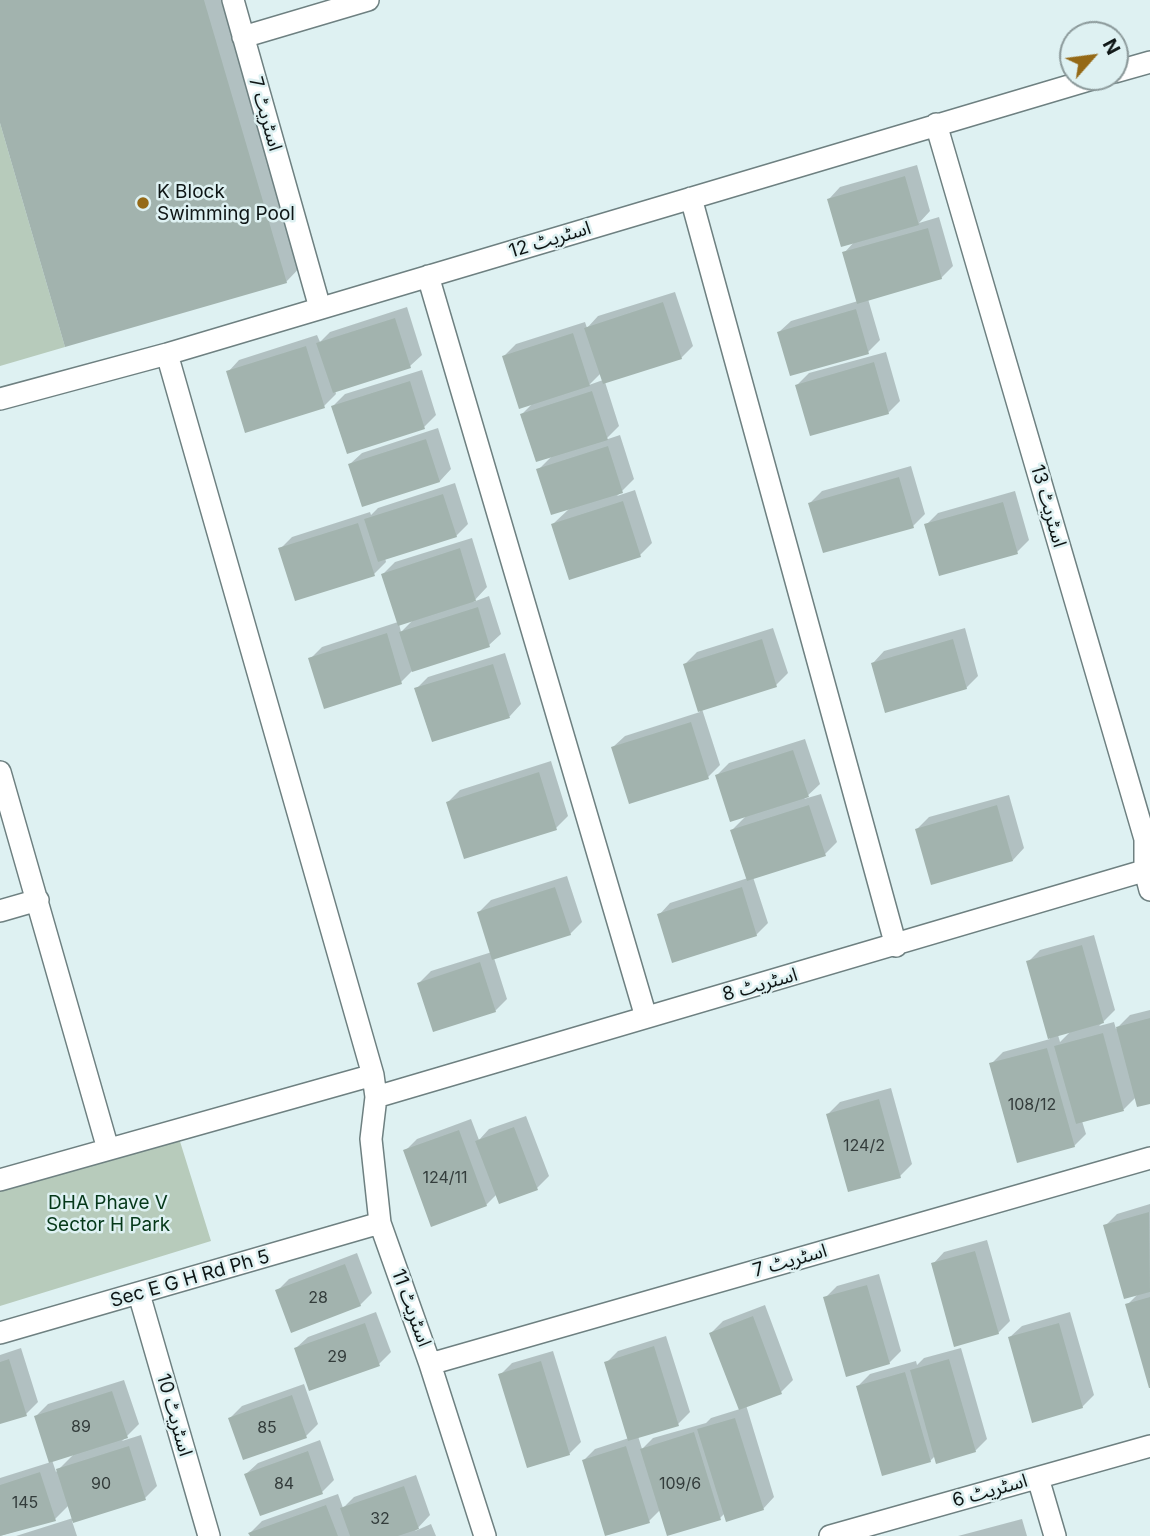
<!DOCTYPE html>
<meta charset="utf-8">
<style>
body{margin:0}
#map{position:relative;width:1150px;height:1536px;overflow:hidden;background:#def1f2;font-family:Inter,sans-serif}
canvas{display:block}
.north{position:absolute;left:1059px;top:21px;width:70px;height:70px;box-sizing:border-box;background:#def1f2;border:2px solid #8b999a;border-radius:50%;rotate:62deg;font-size:19px;font-weight:700;line-height:28px;text-align:center;color:#0e1515}
.north::after{content:'';display:block;margin:auto;width:24px;height:32px;background:#956916;clip-path:polygon(50% 0,100% 100%,50% 72%,0 100%)}
</style>
<div id="map">
<canvas width="1150" height="1536"></canvas>
<div class="north">N</div>
</div>
<script>
const context = document.querySelector('canvas').getContext('2d');
context.lineJoin = 'round';
function paint(path, color) { context.fillStyle = color; context.fill(path, 'evenodd'); }
const toPath = rows => new Path2D(rows.map(r => 'M' + r).join(''));
function strokePath(path, color, width, dash) { context.strokeStyle = color; context.lineWidth = width; context.lineCap = dash ? 'butt' : 'round'; context.setLineDash(dash || []); context.stroke(path); }
function drawText(font, color, halo, rows, align = 'center') {
  context.font = font + ' Inter,"Noto Sans Arabic",sans-serif'; context.lineWidth = 5; context.setLineDash([]); context.textBaseline = 'middle'; context.strokeStyle = halo; context.fillStyle = color; for (const [text, x, y, turn = 0] of rows) {
    context.save(); context.translate(x, y); context.rotate((+turn || 0) * Math.PI / 180); context.textAlign = isNaN(turn) ? turn : align; if (halo) context.strokeText(text, 0, 0); context.fillText(text, 0, 0); context.restore();
  }
}
paint(toPath([
 [0,123,65,347,0,366],
 [178,1135,211,1241,0,1306,0,1189]
]), '#b7cbbb');
paint(toPath([
 [0,0,234,0,309,258,286,282,0,117],
 [917,165,930,211,919,223,939,217,953,266,941,278,868,299,880,340,868,352,779,332,791,321,858,301,844,253,855,241,829,199,840,187],
 [675,292,693,346,681,358,605,382,619,426,605,440,620,435,634,479,617,496,635,490,652,543,640,555,553,524,570,508,538,470,553,455,522,414,534,402,504,356,516,344,585,322,587,328,598,316],
 [601,373,603,380,589,385],
 [407,307,422,355,410,366,335,390,336,394,324,406,228,372,239,360,317,335,320,342,330,332],
 [886,352,900,401,888,413,797,385,809,373],
 [422,370,436,415,424,427,348,452,333,406,345,394],
 [438,428,451,469,440,481,363,505,350,464,362,453],
 [911,466,925,514,913,526,810,503,822,491],
 [455,483,468,524,456,536,385,558,386,562,374,574,280,549,292,537,370,512,371,515,378,508],
 [1015,491,1029,540,1017,552,926,525,938,513],
 [472,538,487,587,473,602,489,596,501,634,489,645,413,670,401,682,325,706,310,659,322,647,398,622,383,574,395,562],
 [415,618,401,632,399,624],
 [773,628,788,673,776,685,702,709,720,765,708,777,613,747,625,736,700,712,685,664,697,652],
 [965,628,978,676,966,688,873,663,884,651],
 [505,653,521,704,510,716,433,740,416,689,428,677],
 [805,739,820,784,804,799,821,794,837,842,825,854,753,877,768,923,756,935,659,915,670,903,748,878,732,830,747,815,717,775,729,763],
 [551,761,568,816,556,828,448,802,460,790],
 [1009,795,1024,848,1013,860,917,829,929,817],
 [567,876,582,922,570,934,494,958,507,999,495,1011,419,983,431,971,492,952,479,912,491,900],
 [1094,935,1115,1010,1099,1026,1114,1022,1116,1029,1130,1015,1150,1010,1150,1102,1136,1097,1124,1109,1082,1121,1086,1134,1074,1146,991,1064,1003,1052,1050,1039,1028,962,1040,950],
 [1071,1031,1060,1042,1058,1035],
 [891,1088,912,1164,900,1176,828,1114,840,1102],
 [526,1116,549,1176,537,1188,497,1194,486,1205,405,1151,417,1139,471,1119,479,1140,489,1129],
 [1150,1204,1150,1382,1127,1305,1138,1294,1105,1226,1117,1214],
 [987,1240,1010,1321,998,1333,933,1264,944,1252],
 [357,1253,372,1293,360,1305,277,1291,289,1279],
 [879,1274,901,1351,889,1363,825,1298,837,1286],
 [765,1305,793,1380,781,1392,746,1405,774,1497,763,1509,725,1513,720,1518,660,1510,649,1521,584,1460,595,1449,629,1438,606,1363,618,1351,666,1336,690,1412,678,1424,638,1436,642,1449,653,1438,706,1423,711,1418,740,1409,711,1333,723,1321],
 [376,1312,391,1352,379,1364,296,1348,308,1337],
 [1070,1312,1094,1395,1082,1407,1010,1337,1022,1326],
 [21,1348,38,1402,26,1414,0,1423,0,1355],
 [961,1348,987,1439,975,1451,936,1455,930,1461,858,1386,870,1374,916,1361,917,1365,924,1358],
 [553,1351,581,1442,569,1454,500,1375,512,1363],
 [124,1380,139,1424,122,1441,141,1435,157,1486,145,1498,72,1521,77,1536,16,1536,73,1518,69,1505,55,1519,0,1536,0,1478,51,1462,36,1416,48,1404],
 [75,1453,56,1472,52,1460],
 [304,1384,318,1424,306,1436,230,1418,242,1406],
 [320,1440,334,1480,322,1492,246,1474,258,1463],
 [416,1475,430,1515,415,1531,431,1524,436,1536,251,1536,250,1533,262,1521,338,1494,343,1508,354,1497],
 [1022,1519,1027,1536,958,1536]
]), '#0003');
paint(toPath([
 [0,0,204,0,287,283,65,347,0,123],
 [905,176,919,225,841,247,827,199],
 [928,228,942,279,857,304,842,252],
 [663,302,682,359,603,384,584,328],
 [856,309,869,354,790,376,777,332],
 [395,318,411,368,333,393,316,343],
 [573,333,590,386,519,409,502,356],
 [306,346,325,408,245,433,226,371],
 [874,362,889,414,810,436,795,385],
 [410,381,425,429,347,454,331,406],
 [592,391,608,440,536,462,520,414],
 [426,439,440,482,362,507,348,464],
 [608,446,623,493,551,515,536,469],
 [899,477,914,528,823,553,808,503],
 [443,494,457,537,378,562,364,519],
 [623,501,641,557,569,580,551,524],
 [1003,502,1018,554,939,576,924,524],
 [358,523,375,576,295,601,278,548],
 [460,548,476,601,398,626,381,574],
 [478,607,490,647,412,672,399,632],
 [387,633,402,684,324,709,308,658],
 [762,639,777,687,698,712,683,664],
 [953,639,967,689,885,713,871,663],
 [493,664,510,718,432,742,414,688],
 [691,722,709,779,629,804,611,747],
 [793,750,809,797,730,822,715,775],
 [539,772,557,830,464,859,446,802],
 [809,805,826,856,747,881,730,830],
 [997,805,1013,861,931,885,915,829],
 [555,887,571,935,492,960,477,912],
 [742,887,757,936,672,963,657,914],
 [1082,945,1104,1023,1048,1039,1026,961],
 [480,962,496,1012,433,1032,417,983],
 [1150,1018,1150,1104,1137,1107,1116,1027],
 [1103,1033,1124,1111,1076,1124,1054,1046],
 [1047,1048,1075,1147,1017,1163,989,1063],
 [879,1099,901,1178,848,1192,826,1114],
 [514,1127,538,1190,499,1204,475,1141],
 [459,1130,487,1206,431,1227,403,1150],
 [1149,1212,1150,1292,1124,1299,1103,1225],
 [975,1251,999,1334,954,1347,931,1263],
 [345,1264,361,1306,291,1333,275,1290],
 [867,1285,890,1364,846,1377,823,1297],
 [1150,1297,1150,1388,1149,1388,1125,1304],
 [753,1316,782,1394,739,1410,709,1333],
 [365,1323,380,1366,309,1391,294,1348],
 [1059,1323,1083,1408,1032,1423,1008,1337],
 [654,1346,679,1426,628,1441,604,1362],
 [9,1359,27,1416,0,1424,0,1362],
 [949,1359,976,1452,936,1464,910,1370],
 [541,1361,570,1455,527,1468,498,1374],
 [905,1372,931,1462,882,1476,856,1386],
 [112,1391,128,1438,49,1463,34,1416],
 [292,1395,307,1438,243,1460,228,1418],
 [735,1418,764,1510,726,1522,697,1429],
 [694,1432,721,1520,667,1536,640,1449],
 [129,1446,146,1500,73,1523,56,1469],
 [626,1446,650,1523,605,1536,582,1460],
 [308,1451,323,1494,260,1516,244,1474],
 [40,1472,56,1521,0,1536,0,1485],
 [404,1486,419,1529,398,1536,350,1536,340,1508],
 [326,1505,338,1536,250,1536,248,1533]
]), '#a2b3ae');
const minor = toPath([
 [233,0,320,308],
 [243,37,368,0],
 [1115,72,1150,62],
 [936,124,1145,839,1145,871,1150,890],
 [691,198,896,946],
 [428,276,646,1017],
 [167,354,373,1075,376,1097,371,1139,380,1223,430,1364,485,1536],
 [0,399,167,354,1099,77],
 [0,772,108,1149],
 [0,911,38,900],
 [376,1097,1150,869],
 [0,1180,373,1075],
 [139,1294,209,1536],
 [0,1333,380,1223],
 [430,1364,1150,1158],
 [1038,1478,1055,1536],
 [830,1536,1150,1446]
]);
strokePath(minor, '#6e8081', 24);
strokePath(minor, '#fff', 21);
for (const [x, y, r, color] of [
 [143,203,7,"#956916"]
]) { const dot = new Path2D(); dot.arc(x, y, r, 0, 2 * Math.PI); context.fillStyle = color; context.fill(dot); strokePath(dot, '#def1f2', 2.5); }
drawText('16px', '#333c3b', null, [
 ["108/12",1032,1105],
 ["124/2",864,1146],
 ["124/11",445,1178],
 ["28",318,1298],
 ["29",337,1357],
 ["89",81,1427],
 ["85",267,1428],
 ["90",101,1484],
 ["84",284,1484],
 ["109/6",680,1484],
 ["145",25,1503],
 ["32",380,1519]
]);
drawText('19px', '#0e1515', '#def1f2', [
 ["اسٹریٹ 7",265,114,74],
 ["اسٹریٹ 12",550,240,-17],
 ["اسٹریٹ 13",1048,506,74],
 ["اسٹریٹ 8",760,985,-16],
 ["اسٹریٹ 7",790,1261,-16],
 ["Sec E G H Rd Ph 5",190,1279,-16],
 ["اسٹریٹ 11",411,1308,70],
 ["اسٹریٹ 10",174,1415,74],
 ["اسٹریٹ 6",990,1491,-16]
]);
drawText('19px', '#0e1515', '#def1f2', [
 ["K Block",157,192],
 ["Swimming Pool",157,214]
], 'left');
drawText('19px', '#053819', '#def1f2', [
 ["DHA Phave V",108,1203],
 ["Sector H Park",108,1225]
]);
</script>
